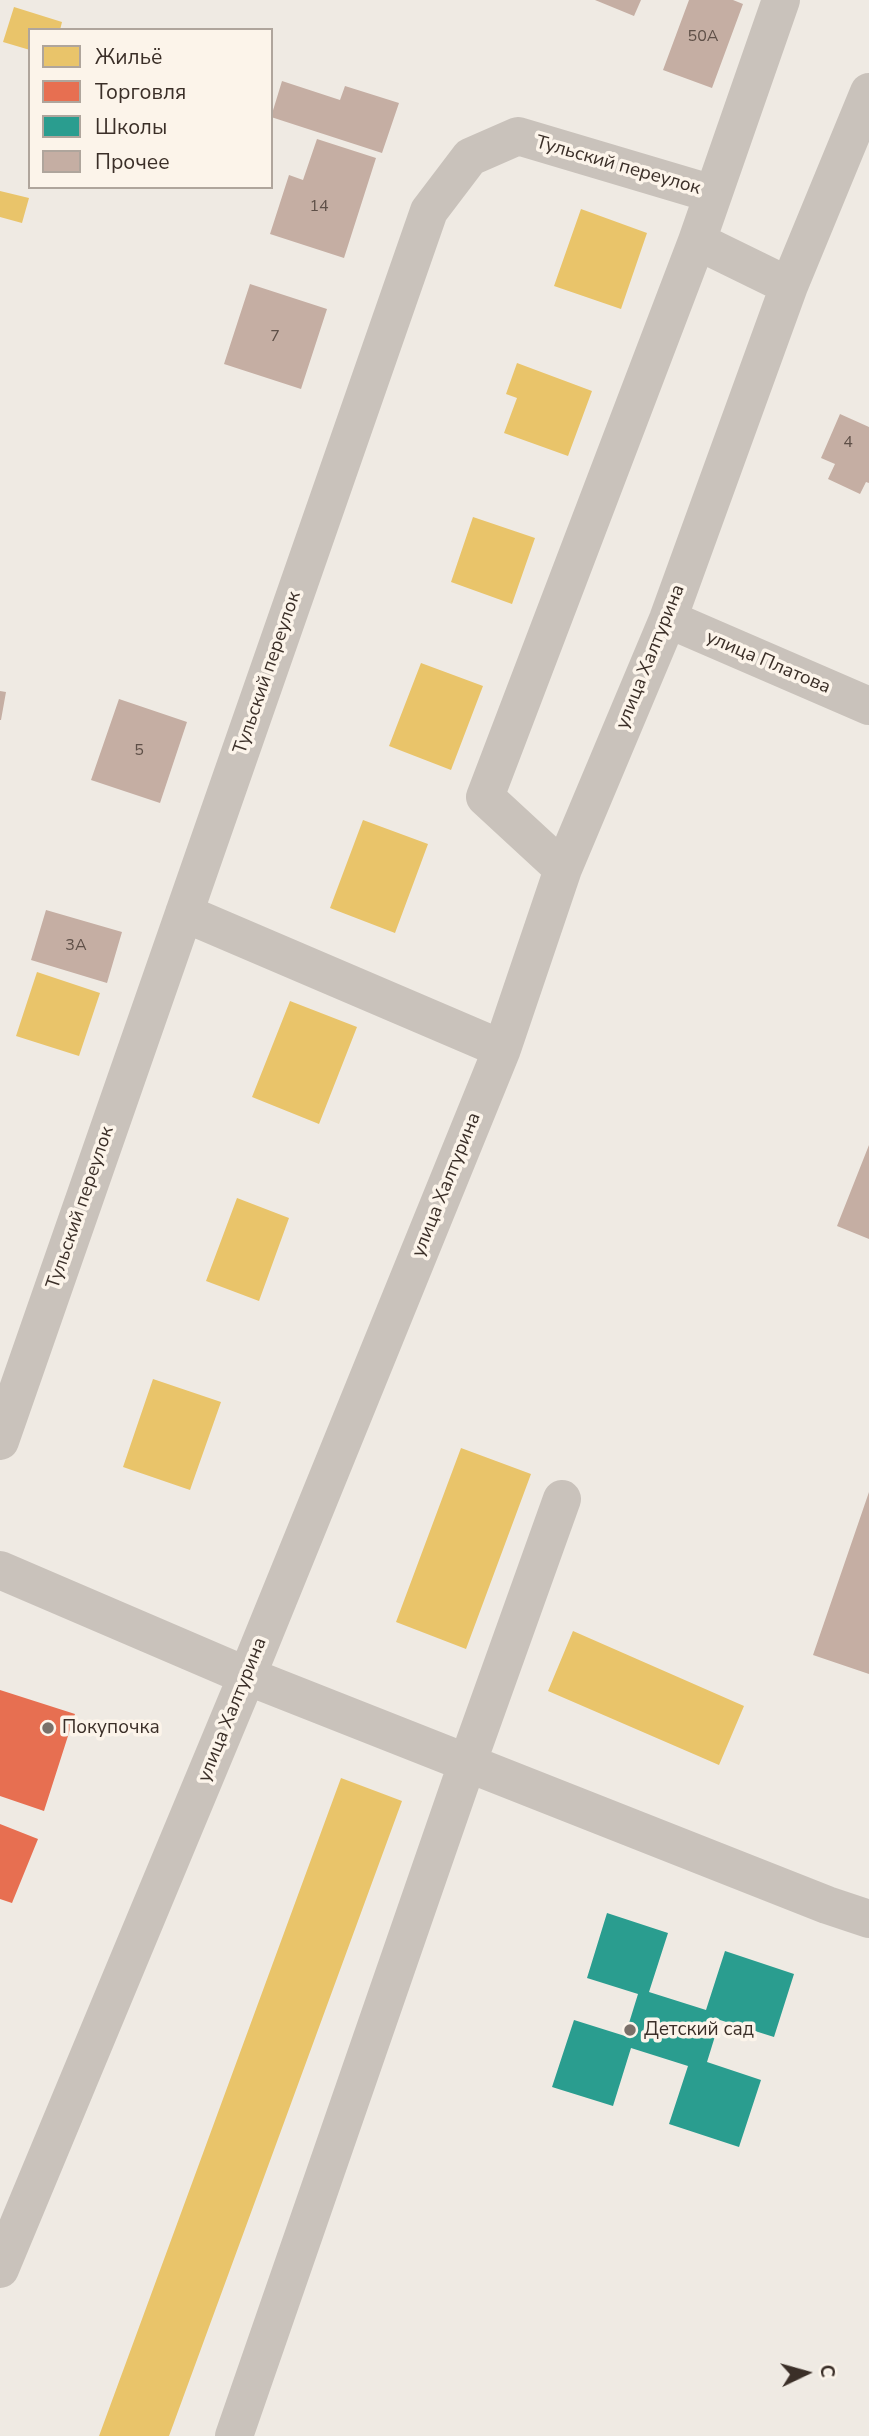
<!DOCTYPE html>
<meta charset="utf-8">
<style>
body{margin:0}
#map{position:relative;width:869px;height:2436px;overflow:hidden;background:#efeae3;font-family:"Nunito Sans",sans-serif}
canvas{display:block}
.legend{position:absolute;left:28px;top:28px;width:245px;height:161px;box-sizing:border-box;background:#fcf4ea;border:2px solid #afa59c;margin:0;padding:9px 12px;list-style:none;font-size:21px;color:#3b2f28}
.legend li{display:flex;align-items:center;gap:14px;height:35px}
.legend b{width:35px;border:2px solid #afa59c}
.north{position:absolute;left:771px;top:2338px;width:70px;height:70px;-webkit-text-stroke:5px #fcf4ea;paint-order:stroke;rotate:85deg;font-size:19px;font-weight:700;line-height:28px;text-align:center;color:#3b2f28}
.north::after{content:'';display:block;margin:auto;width:24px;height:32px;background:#3b2f28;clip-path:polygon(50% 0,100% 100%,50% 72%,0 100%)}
</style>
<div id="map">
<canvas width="869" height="2436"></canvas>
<ul class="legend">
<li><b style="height:19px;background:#e9c46a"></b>Жильё</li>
<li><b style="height:19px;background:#e76f51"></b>Торговля</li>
<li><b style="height:19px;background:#2a9d8f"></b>Школы</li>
<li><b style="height:19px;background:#c5aea3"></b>Прочее</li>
</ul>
<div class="north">С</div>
</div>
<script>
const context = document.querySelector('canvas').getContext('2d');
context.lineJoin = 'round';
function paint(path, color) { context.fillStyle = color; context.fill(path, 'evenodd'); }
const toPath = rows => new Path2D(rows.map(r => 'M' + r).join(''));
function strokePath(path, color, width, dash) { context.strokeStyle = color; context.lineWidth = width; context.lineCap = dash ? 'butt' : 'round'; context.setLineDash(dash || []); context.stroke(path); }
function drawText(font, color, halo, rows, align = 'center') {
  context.font = font + ' "Nunito Sans",sans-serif'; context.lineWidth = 7; context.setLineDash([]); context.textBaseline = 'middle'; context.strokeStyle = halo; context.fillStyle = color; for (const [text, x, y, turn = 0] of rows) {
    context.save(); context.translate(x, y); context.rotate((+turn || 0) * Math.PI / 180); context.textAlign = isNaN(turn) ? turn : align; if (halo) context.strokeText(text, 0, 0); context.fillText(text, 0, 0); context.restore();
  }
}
paint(toPath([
 [14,7,62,22,60,30,30,30,30,50,3,42],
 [0,191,29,198,22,223,0,217],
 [581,209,647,233,621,309,554,286],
 [517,363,592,391,568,456,504,433,517,398,506,394],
 [473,517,535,538,512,604,451,582],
 [421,663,483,686,451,770,389,746],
 [363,820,428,844,395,933,330,908],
 [37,972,100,993,79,1056,16,1036],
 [290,1001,357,1027,319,1124,252,1097],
 [237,1198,289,1218,259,1301,206,1281],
 [153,1379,221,1402,190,1490,123,1467],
 [461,1448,531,1474,466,1649,396,1622],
 [573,1631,744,1706,719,1765,548,1691],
 [341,1778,402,1801,169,2436,99,2436]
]), '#e9c46a');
paint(toPath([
 [0,1690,75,1714,44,1811,0,1796],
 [0,1824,38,1839,12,1903,0,1899]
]), '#e76f51');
paint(toPath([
 [607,1913,668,1933,649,1992,706,2010,725,1951,794,1974,774,2037,720,2020,707,2062,761,2080,739,2147,669,2124,688,2066,631,2048,613,2106,552,2087,574,2020,625,2036,638,1994,587,1978]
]), '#2a9d8f');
paint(toPath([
 [595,0,641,0,634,16],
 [689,0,733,0,743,4,712,88,663,70],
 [282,81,340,100,345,86,399,103,382,153,271,117],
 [317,139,376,158,344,258,270,234,289,175,303,180],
 [250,284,327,309,301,389,224,364],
 [840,414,869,427,869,483,866,482,860,494,828,479,835,464,821,458],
 [0,691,6,692,1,720,0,720],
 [119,699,187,722,160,803,91,780],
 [46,910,122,932,107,983,31,960],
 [869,1145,869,1239,837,1226],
 [869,1492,869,1674,813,1655]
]), '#c5aea3');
strokePath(toPath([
 [697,241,789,286],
 [668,619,869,706],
 [563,869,485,797,697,241,781,0],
 [184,913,502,1049],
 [0,1441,429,211,470,157,518,136,713,194],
 [0,1570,247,1676,827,1905,869,1919],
 [0,2269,247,1676,502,1049,563,869,668,619,789,286,869,92],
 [234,2436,467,1764,562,1499]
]), '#c9c2bb', 38);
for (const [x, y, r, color] of [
 [48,1728,7,"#7a7069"],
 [630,2030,7,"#7a7069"]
]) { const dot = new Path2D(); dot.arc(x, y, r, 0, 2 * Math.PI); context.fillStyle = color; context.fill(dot); strokePath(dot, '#fcf4ea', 2.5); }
drawText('16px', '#5e4f47', null, [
 ["50А",703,37],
 ["14",319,207],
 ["7",275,337],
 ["4",848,443],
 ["5",139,751],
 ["3А",76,946]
]);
drawText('19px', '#3b2f28', '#fcf4ea', [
 ["Тульский переулок",618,166,16],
 ["улица Халтурина",651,657,-68],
 ["улица Платова",768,663,23],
 ["Тульский переулок",268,673,-71],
 ["улица Халтурина",447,1185,-68],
 ["Тульский переулок",81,1208,-71],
 ["улица Халтурина",233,1710,-68]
]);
drawText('19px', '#3b2f28', '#fcf4ea', [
 ["Покупочка",62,1728],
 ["Детский сад",644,2030]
], 'left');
</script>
